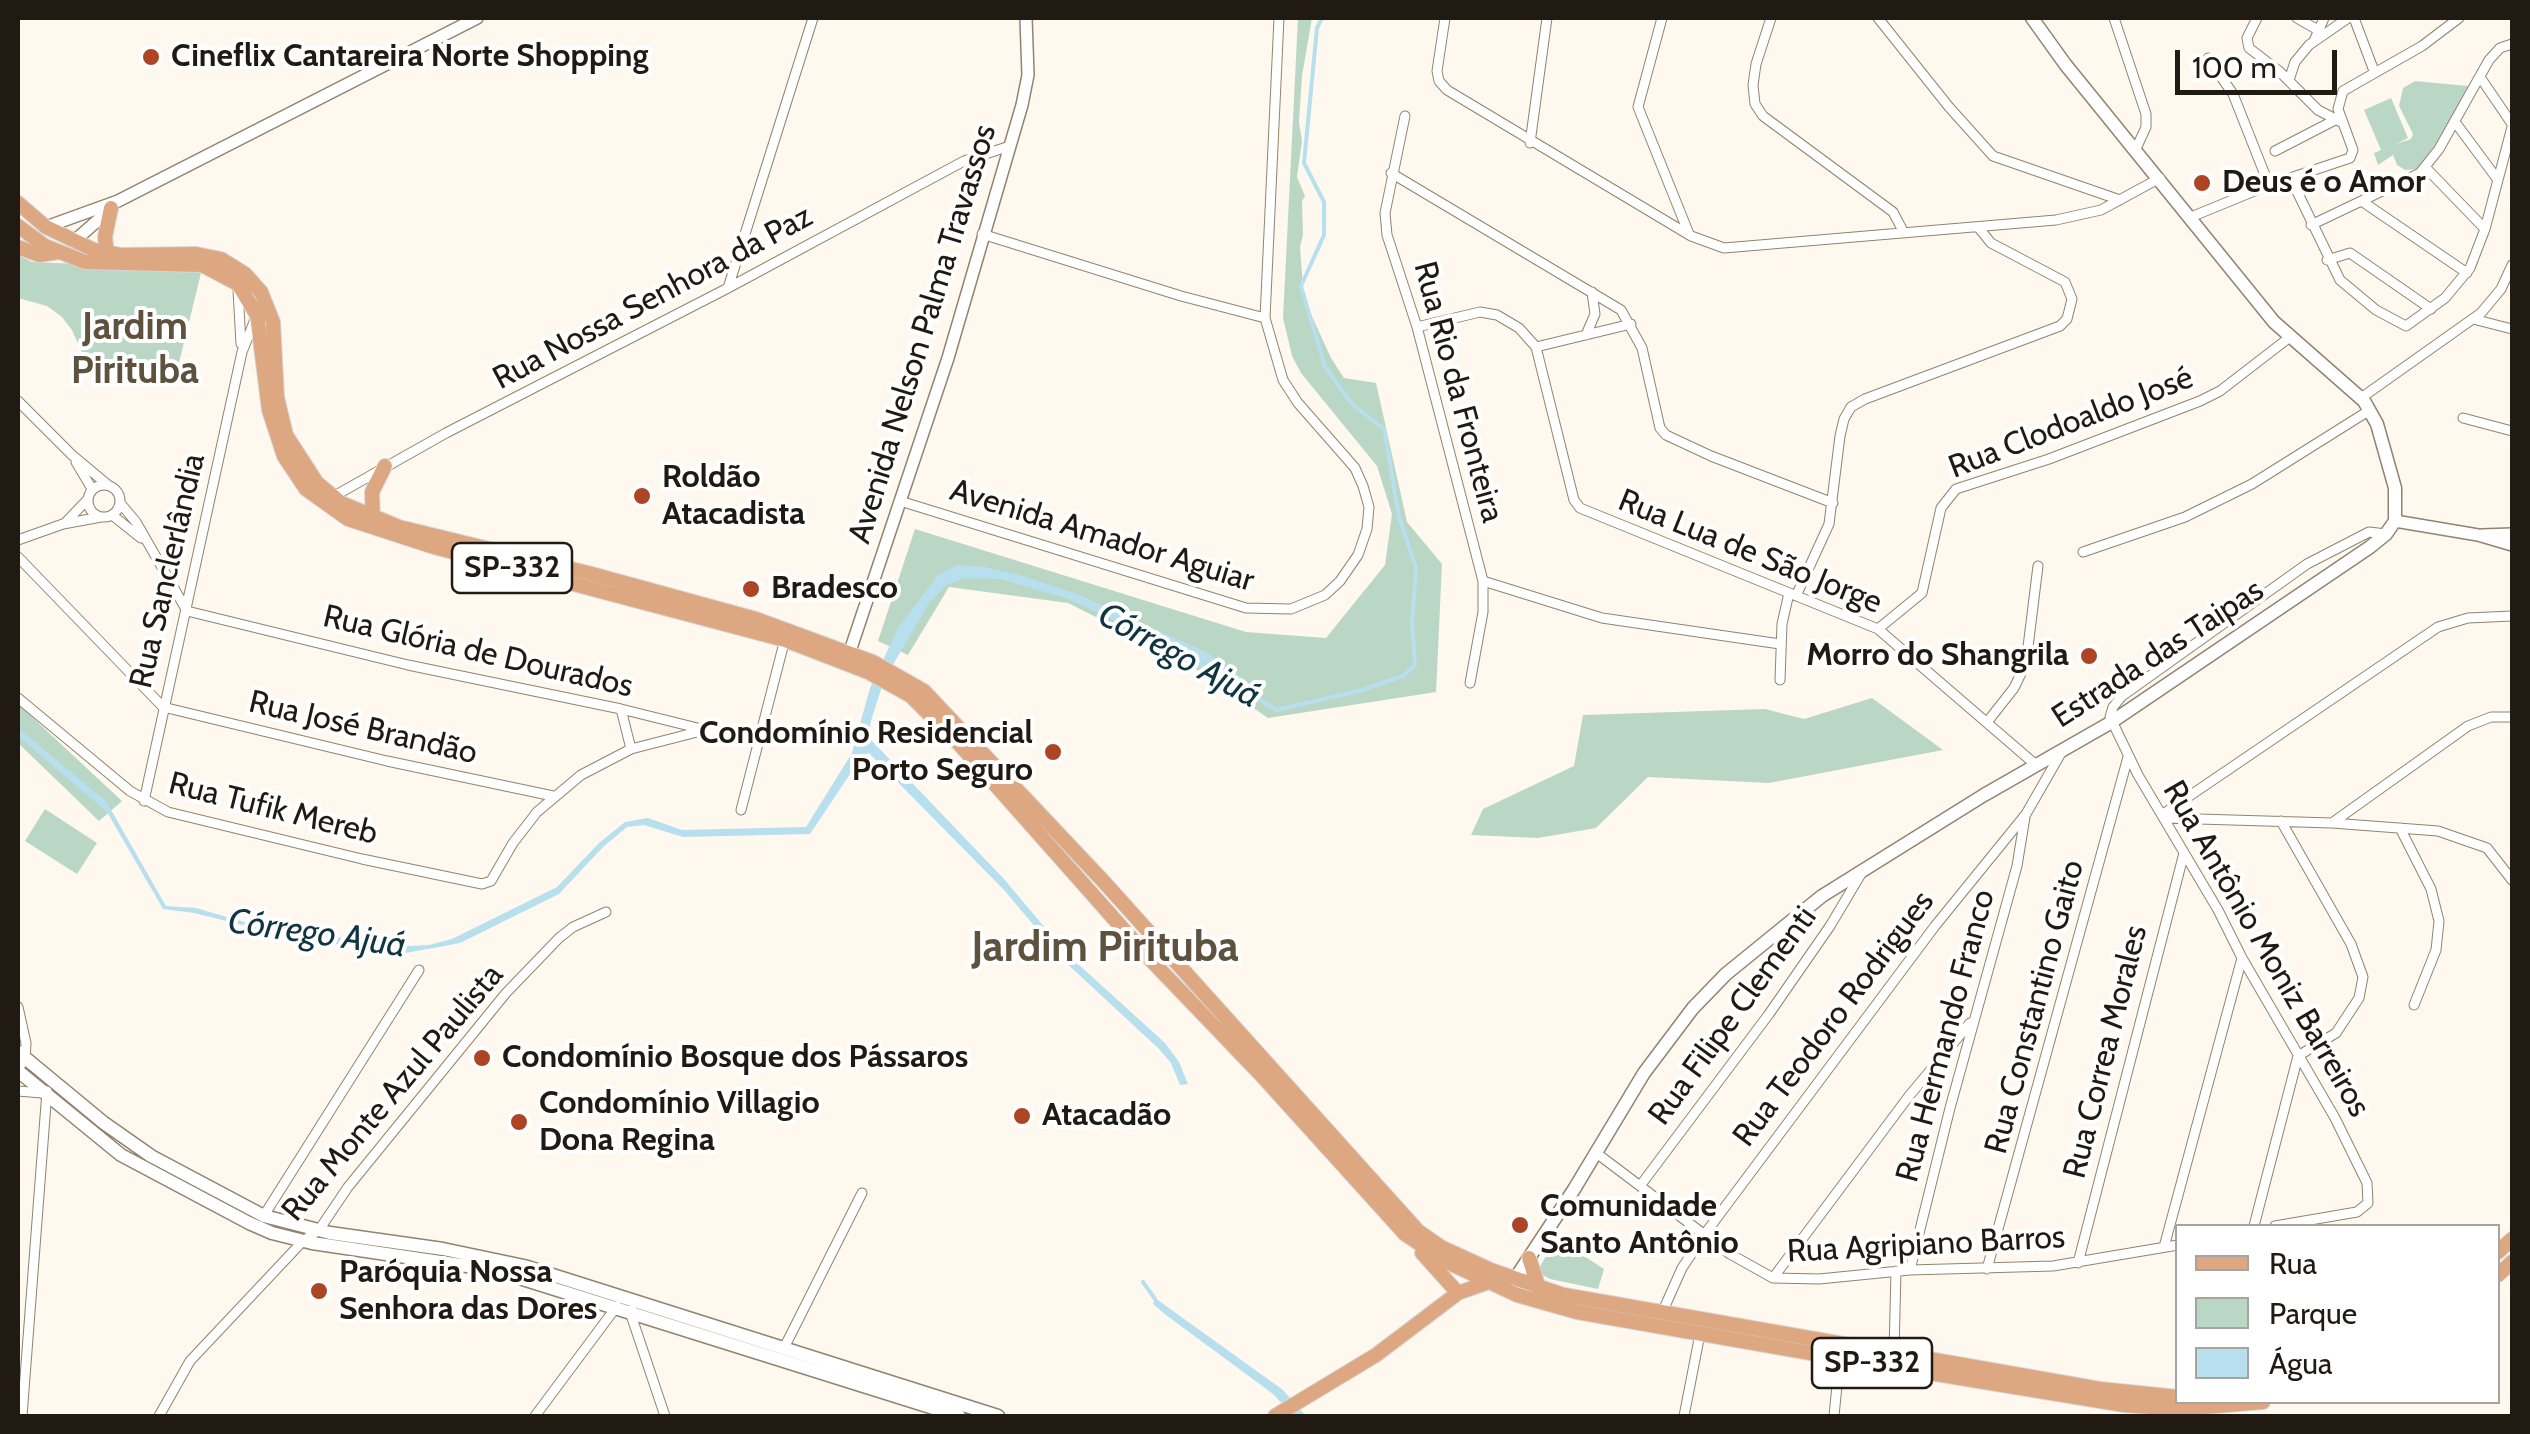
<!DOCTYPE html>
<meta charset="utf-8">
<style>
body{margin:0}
#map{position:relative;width:2530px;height:1434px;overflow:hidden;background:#fef8ef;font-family:Cabin,sans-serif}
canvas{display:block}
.frame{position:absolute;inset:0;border:20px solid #201a12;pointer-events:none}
.legend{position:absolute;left:2175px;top:1224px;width:325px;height:180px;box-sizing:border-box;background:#fff;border:2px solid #a6a3a0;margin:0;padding:12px 18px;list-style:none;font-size:30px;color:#201a12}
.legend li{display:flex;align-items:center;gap:20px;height:50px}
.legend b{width:50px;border:2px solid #a6a3a0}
.scale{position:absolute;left:2175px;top:50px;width:162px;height:45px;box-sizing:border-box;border:5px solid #201a12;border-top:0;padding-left:12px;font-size:30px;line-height:35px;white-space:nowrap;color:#201a12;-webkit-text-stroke:8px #fff;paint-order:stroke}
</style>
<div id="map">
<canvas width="2530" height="1434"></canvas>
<div class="frame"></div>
<ul class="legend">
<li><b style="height:12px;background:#dda782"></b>Rua</li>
<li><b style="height:28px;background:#bad7c6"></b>Parque</li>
<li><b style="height:28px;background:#b7dfee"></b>Água</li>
</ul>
<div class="scale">100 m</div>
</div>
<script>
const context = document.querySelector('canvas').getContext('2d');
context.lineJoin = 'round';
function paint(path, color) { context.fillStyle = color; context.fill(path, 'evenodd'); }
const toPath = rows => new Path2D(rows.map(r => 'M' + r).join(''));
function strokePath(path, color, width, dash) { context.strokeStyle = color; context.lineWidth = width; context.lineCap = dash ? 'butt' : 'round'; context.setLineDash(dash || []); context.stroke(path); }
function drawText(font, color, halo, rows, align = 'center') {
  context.font = font + ' Cabin,sans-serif'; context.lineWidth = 8; context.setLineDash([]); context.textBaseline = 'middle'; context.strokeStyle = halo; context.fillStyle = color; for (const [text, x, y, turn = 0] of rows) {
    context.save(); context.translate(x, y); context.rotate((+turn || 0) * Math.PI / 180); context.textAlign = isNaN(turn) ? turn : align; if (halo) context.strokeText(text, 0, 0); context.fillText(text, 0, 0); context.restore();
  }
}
paint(toPath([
 [1298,18,1312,18,1302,76,1299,122,1302,141,1297,177,1305,196,1302,201,1303,235,1300,247,1304,299,1331,358,1344,378,1376,383,1407,522,1442,564,1436,692,1268,718,1187,663,1068,603,949,587,908,655,878,641,915,529,1246,632,1326,638,1385,565,1392,514,1377,466,1301,373,1292,356,1283,318],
 [2415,81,2468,86,2448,127,2417,169,2405,170,2397,165,2393,155,2378,165,2374,153,2381,150,2364,110,2391,98,2408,138,2396,144,2411,139,2413,134,2399,106,2403,88],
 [18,255,32,262,202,269,177,371,86,362,72,330,62,317,47,306,18,298],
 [1872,698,1943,750,1769,783,1648,777,1596,828,1538,838,1471,835,1483,809,1574,766,1583,715,1765,709,1804,719],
 [18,704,122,801,99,821,18,743],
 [45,809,97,843,77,874,25,841],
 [1556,1238,1604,1269,1598,1289,1550,1279,1537,1272]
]), '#bad7c6');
paint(toPath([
 [957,565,985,567,1019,575,1077,594,1208,653,1266,696,1210,665,1069,599,1000,579,965,578,946,585,929,603,884,680,870,724,872,741,1004,879,1067,954,1165,1043,1179,1062,1188,1084,1180,1085,1171,1063,1159,1049,1062,959,1005,891,869,753,862,756,810,834,683,837,644,825,627,827,603,847,559,894,460,943,406,953,380,947,316,943,194,913,163,909,107,812,18,736,18,728,106,801,166,906,196,908,268,929,410,946,429,945,452,939,557,887,599,843,625,822,648,818,682,830,806,827,852,753,870,688,898,628,939,574],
 [1155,1298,1283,1390,1306,1416,1294,1416,1273,1394,1166,1315,1153,1304]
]), '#b7dfee');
strokePath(toPath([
 [1182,653,1277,710,1362,690,1403,676,1415,665,1412,623,1416,568,1399,517,1384,429,1352,404,1325,367,1301,286,1324,235,1324,202,1304,163,1317,28,1322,18],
 [1143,1282,1155,1299]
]), '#b7dfee', 4);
const minor = toPath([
 [1445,18,1437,71,1439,81,1447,90,1691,236,1724,248,2056,220,2101,210,2160,178],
 [1662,18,1638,107,1689,234],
 [1771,18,1756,64,1753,85,1755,104,1763,116,1893,212,1904,233],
 [1878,18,1949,107,1993,156,2120,200],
 [2114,18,2146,114,2146,127,2135,151],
 [2257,18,2247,38,2249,48,2279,71,2318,110,2343,123],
 [2297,18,2318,30],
 [2354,18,2374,71],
 [2314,41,2324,18],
 [2208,58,2233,94,2269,185],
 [2480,77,2512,124],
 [2289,80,2295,62,2309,45,2348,18],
 [1405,116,1385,213,1387,235,1417,327,1483,581,1483,612,1470,683],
 [2455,122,2498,180],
 [1530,143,1547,18],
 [2275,151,2335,120],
 [2425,167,2485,229],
 [1391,173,1621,310,1642,348,1660,428,1666,435,1711,456,1833,503],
 [2291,179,2340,280,2376,310,2406,326,2445,298,2470,268,2485,229,2512,127],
 [2363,202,2467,273],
 [2191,217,2269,185,2350,158,2353,150,2338,109,2343,91,2422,46,2459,18],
 [2311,225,2420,173,2439,149,2489,60,2500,48,2512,44],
 [982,234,1181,296,1265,318],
 [2327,260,2350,253,2431,309],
 [728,288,813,18],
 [238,290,241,344],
 [2473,319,2512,329],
 [1417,327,1480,312,1497,315,1519,328,1536,347,1574,500,1580,508,1878,629,2036,765],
 [1586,335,1595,314,1592,292],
 [1536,347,1631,324],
 [2361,398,2481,313,2501,289,2512,265],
 [18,401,72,455,108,485],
 [2463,418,2512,431],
 [76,462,92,489],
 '88 501a16 16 0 1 1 32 0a16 16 0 1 1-32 0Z',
 [329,499,446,433,728,288,964,161,1010,146],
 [900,501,1246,608,1291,609,1325,595,1340,581,1358,555,1367,529,1369,507,1363,486,1355,468,1298,403,1283,380,1265,318,1279,18],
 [120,503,136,522,187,611,408,665,621,709,758,743],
 [112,515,141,538],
 [65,523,88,499],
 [18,540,63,524,101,517],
 [2083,552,2185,517,2252,484,2370,410],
 [18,557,163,707,387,761,553,796],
 [1483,581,1602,618,1780,644],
 [1796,596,1829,524,1840,436,1844,419,1851,407,1865,399,2060,326,2067,319,2072,299,2065,282,1991,243,1978,227],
 [1878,629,1922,593,1941,508,1956,489,2049,459,2200,401,2220,391,2290,337],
 [1780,680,1782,624,1789,593],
 [18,698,130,791,168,812,362,859,482,884,491,881,513,843,537,812,581,775,631,749,705,730],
 [621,709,631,749],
 [1988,721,2014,688,2026,663,2038,566],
 [144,801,242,352,256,317],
 [741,810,785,639],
 [2163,814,2438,627,2468,618,2512,616],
 [2165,818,2332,823,2438,831,2487,848,2512,880],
 [2332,823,2468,726,2491,717,2512,717],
 [2400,828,2431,889,2439,921,2436,950,2414,1005],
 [18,1007,26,1043,25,1059,18,1069],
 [18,1091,42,1093],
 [1595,1152,1730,1254,1773,1278,1819,1279,1910,1270,2053,1266,2178,1245],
 [1640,1186,1769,1014,1830,926,1861,874],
 [263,1217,419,970],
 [2254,1226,2298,1056,2336,1033,2359,998,2363,977,2351,944,2281,821],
 [2275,1226,2357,1212,2368,1203,2367,1183,2335,1118,2242,958,2218,910,2138,775,2110,717,2113,707,2122,696,2307,564,2369,532,2386,534],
 [2164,1247,2242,958],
 [2078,1263,2184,853],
 [1987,1269,2128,757],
 [1910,1270,1950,1108,2017,866,2025,817],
 [1773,1278,1909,1096,1970,1023],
 [632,1310,631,1315,665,1416],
 [1662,1313,1682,1268,1704,1235,1935,926,2026,814,2061,753],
 [784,1348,862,1193],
 [1894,1352,1896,1271],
 [22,1416,47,1091],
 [159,1416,190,1361,303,1241,319,1230,348,1187,506,993,559,938,573,927,606,912],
 [535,1416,617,1306],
 [1684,1416,1700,1334],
 [1834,1416,1840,1355]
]);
const tertiary = toPath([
 [46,227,118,201,477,18],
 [73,242,112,208],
 [2395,521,2478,535,2512,545],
 [2482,535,2512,534],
 [847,660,948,358,1022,105,1028,75,1026,18]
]);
const secondary = toPath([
 [18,1052,104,1123,151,1156,264,1216,330,1233,443,1249,524,1266,998,1416],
 [18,1071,121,1155,249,1223,272,1233,312,1243,494,1270,959,1416],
 [1515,1279,1573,1191,1644,1073,1693,1008,1726,974,1822,896,1984,795,2110,723,2370,547,2386,534,2395,521,2395,488,2377,424,2364,401,2274,322,2065,64,2032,18]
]);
const primary = toPath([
 [18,203,46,227,94,250,121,255,196,254,221,259,245,274,261,292,273,322,277,397,286,435,317,483,341,503,399,527,588,573,756,619,873,662,924,691,1104,882,1418,1231,1441,1247,1491,1270,1564,1295,2100,1389,2178,1397],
 [18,226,45,246,85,262,202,265,238,284,257,315,269,410,284,456,306,489,348,519,434,547,785,640,868,672,911,696,961,746,1147,956,1263,1077,1405,1234,1447,1262,1517,1295,1577,1312,1839,1358,2124,1405,2180,1409,2263,1402],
 [18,247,39,255,59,252],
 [107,253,105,237,111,208],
 [373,519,372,492,385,466],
 [2498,1252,2512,1239],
 [1422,1253,1458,1293],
 [1529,1258,1539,1288],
 [2498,1275,2512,1262],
 [1275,1416,1376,1355,1458,1293,1489,1282]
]);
strokePath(minor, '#91846f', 11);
strokePath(tertiary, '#91846f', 14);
strokePath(secondary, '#91846f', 15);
strokePath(primary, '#d7d6d4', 16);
strokePath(minor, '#fff', 9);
strokePath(tertiary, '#fff', 11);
strokePath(secondary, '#fff', 12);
strokePath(primary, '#dda782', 14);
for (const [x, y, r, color] of [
 [151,57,10,"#ad4524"],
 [2202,183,10,"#ad4524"],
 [642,496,10,"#ad4524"],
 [751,589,10,"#ad4524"],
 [2089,656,10,"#ad4524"],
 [1053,752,10,"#ad4524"],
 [482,1058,10,"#ad4524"],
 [1022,1116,10,"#ad4524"],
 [519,1122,10,"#ad4524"],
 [1520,1225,10,"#ad4524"],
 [319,1291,10,"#ad4524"]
]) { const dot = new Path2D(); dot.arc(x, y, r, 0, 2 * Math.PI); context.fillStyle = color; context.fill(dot); strokePath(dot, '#fff', 4); }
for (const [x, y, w] of [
 [512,568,120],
 [1872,1363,120]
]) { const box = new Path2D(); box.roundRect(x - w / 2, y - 25, w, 50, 8); context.fillStyle = '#fff'; context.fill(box); strokePath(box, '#201a12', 2.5); }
drawText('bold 30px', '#201a12', null, [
 ["SP-332",512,568],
 ["SP-332",1872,1363]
]);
drawText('bold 32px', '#201a12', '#fff', [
 ["Cineflix Cantareira Norte Shopping",171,57],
 ["Deus é o Amor",2222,183],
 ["Roldão",662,478],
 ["Atacadista",662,515],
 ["Bradesco",771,589],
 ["Morro do Shangrila",2069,656,"right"],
 ["Condomínio Residencial",1033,734,"right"],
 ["Porto Seguro",1033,771,"right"],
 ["Condomínio Bosque dos Pássaros",502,1058],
 ["Condomínio Villagio",539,1104],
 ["Dona Regina",539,1141],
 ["Atacadão",1042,1116],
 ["Comunidade",1540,1207],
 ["Santo Antônio",1540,1244],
 ["Paróquia Nossa",339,1273],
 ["Senhora das Dores",339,1310]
], 'left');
drawText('32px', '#201a12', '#fff', [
 ["Rua Nossa Senhora da Paz",653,298,-28],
 ["Avenida Nelson Palma Travassos",923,334,-73],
 ["Rua Rio da Fronteira",1458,392,75],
 ["Rua Clodoaldo José",2071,423,-21],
 ["Avenida Amador Aguiar",1102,536,17],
 ["Rua Lua de São Jorge",1750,552,22],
 ["Rua Sanclerlândia",168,571,-77],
 ["Rua Glória de Dourados",478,652,13],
 ["Estrada das Taipas",2158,654,-33],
 ["Rua José Brandão",363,728,13],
 ["Rua Tufik Mereb",273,809,14],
 ["Rua Antônio Moniz Barreiros",2266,949,60],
 ["Rua Constantino Gaito",2035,1007,-75],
 ["Rua Filipe Clementi",1733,1016,-54],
 ["Rua Teodoro Rodrigues",1834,1019,-53],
 ["Rua Hermando Franco",1946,1036,-75],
 ["Rua Correa Morales",2106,1052,-76],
 ["Rua Monte Azul Paulista",393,1093,-50],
 ["Rua Agripiano Barros",1926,1245,-3]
]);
drawText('italic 35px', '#103540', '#fff', [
 ["Córrego Ajuá",1179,656,29],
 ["Córrego Ajuá",317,934,8]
]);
drawText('bold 38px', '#5e523e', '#fff', [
 ["Jardim",135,328],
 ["Pirituba",135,372]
]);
drawText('bold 42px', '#5e523e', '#fff', [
 ["Jardim Pirituba",1105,949]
]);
</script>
